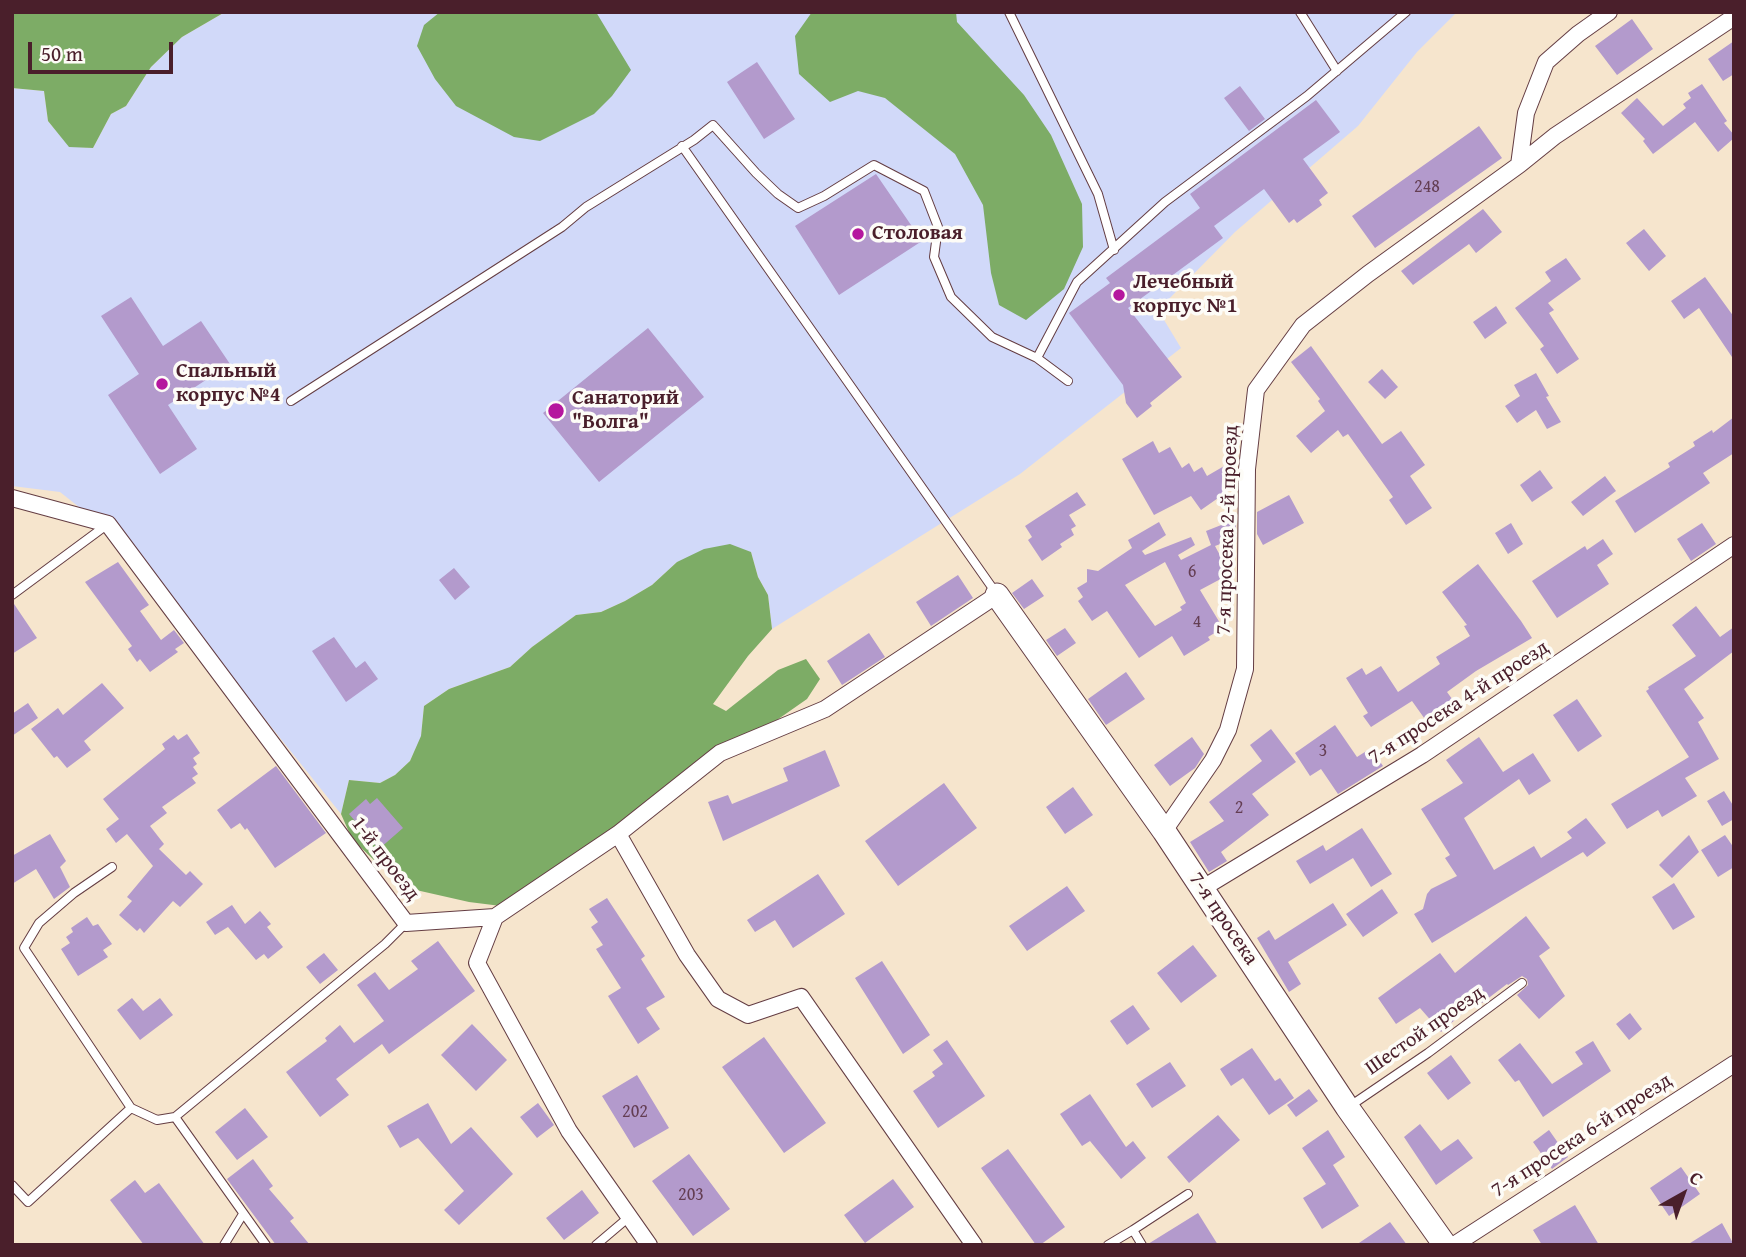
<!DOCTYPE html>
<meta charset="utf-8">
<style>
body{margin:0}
#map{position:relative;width:1746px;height:1257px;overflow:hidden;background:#f6e5cd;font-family:"Gentium Book Plus",serif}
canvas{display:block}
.frame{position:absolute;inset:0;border:14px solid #4a1f2b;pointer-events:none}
.north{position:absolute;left:1648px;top:1159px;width:70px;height:70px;-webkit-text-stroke:5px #fdfcf7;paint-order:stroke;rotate:40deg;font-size:19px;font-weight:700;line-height:28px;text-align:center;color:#4a1f2b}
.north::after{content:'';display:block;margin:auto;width:24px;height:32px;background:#4a1f2b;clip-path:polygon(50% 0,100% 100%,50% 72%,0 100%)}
.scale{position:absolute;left:28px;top:42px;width:145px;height:32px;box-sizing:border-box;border:4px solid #4a1f2b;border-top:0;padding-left:9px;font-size:21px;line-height:24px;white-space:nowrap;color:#4a1f2b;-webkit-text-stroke:5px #fdfcf7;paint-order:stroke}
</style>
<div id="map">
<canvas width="1746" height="1257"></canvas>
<div class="frame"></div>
<div class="north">С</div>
<div class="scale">50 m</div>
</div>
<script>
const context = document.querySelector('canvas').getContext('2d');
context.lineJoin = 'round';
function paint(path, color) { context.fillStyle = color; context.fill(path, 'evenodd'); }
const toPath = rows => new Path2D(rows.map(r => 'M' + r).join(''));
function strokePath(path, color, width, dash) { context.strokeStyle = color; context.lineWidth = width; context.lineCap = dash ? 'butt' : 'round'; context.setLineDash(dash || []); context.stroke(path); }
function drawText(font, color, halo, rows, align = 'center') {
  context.font = font + ' "Gentium Book Plus",serif'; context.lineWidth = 7; context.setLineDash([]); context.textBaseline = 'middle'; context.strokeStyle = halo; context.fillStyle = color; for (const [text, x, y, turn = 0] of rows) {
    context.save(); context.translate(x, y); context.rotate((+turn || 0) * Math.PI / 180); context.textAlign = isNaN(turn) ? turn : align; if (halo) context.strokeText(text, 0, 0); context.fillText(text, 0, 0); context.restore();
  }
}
paint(toPath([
 [225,12,1457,12,1417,52,1358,126,1235,232,1158,310,1181,348,1020,474,772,629,768,595,758,577,751,552,677,562,652,585,625,601,601,612,576,615,532,647,510,667,449,689,424,706,421,737,410,761,395,775,380,783,349,780,341,814,123,542,60,492,12,486,12,88,44,91,48,121,69,146,93,148,111,114,126,106,151,67,182,37]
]), '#d1d9f9');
paint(toPath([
 [12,12,225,12,182,37,151,67,126,106,111,114,93,148,69,147,48,121,44,91,12,88],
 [440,12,596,12,631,70,612,96,594,114,540,141,514,137,456,106,435,79,417,46,424,25],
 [812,12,956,12,957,22,1024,95,1051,135,1082,204,1083,247,1064,289,1026,320,999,305,991,273,983,205,955,154,885,98,858,91,830,102,799,74,795,36],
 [730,544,751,552,758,577,768,595,772,629,748,656,713,704,726,711,778,670,806,659,820,679,807,699,509,907,469,902,416,890,376,862,352,839,341,814,349,780,380,783,395,775,410,761,421,736,424,706,449,689,510,667,532,647,576,615,601,612,625,601,652,585,677,562,704,549]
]), '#7dac66');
paint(toPath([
 [1632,19,1653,49,1617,75,1595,46],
 [1734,41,1734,74,1723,81,1708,59],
 [757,62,795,119,764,139,727,82],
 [1702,84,1727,121,1724,123,1734,135,1734,138,1718,152,1695,122,1653,154,1643,141,1645,139,1621,113,1637,98,1663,126,1686,108,1683,104,1691,98,1688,93],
 [1240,86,1265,119,1249,131,1224,98],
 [1316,100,1340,132,1303,159,1328,193,1319,200,1322,205,1297,223,1294,219,1289,223,1264,189,1214,226,1223,238,1128,308,1182,377,1150,403,1152,406,1137,418,1126,403,1123,385,1069,313,1110,283,1106,278,1200,208,1190,194],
 [1479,126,1502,158,1375,248,1352,216],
 [876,174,922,241,839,295,795,226],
 [1483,209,1502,232,1476,253,1469,244,1413,285,1401,271],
 [1644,229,1666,256,1649,271,1626,243],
 [1566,258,1581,279,1548,303,1554,310,1549,313,1579,359,1557,374,1540,349,1544,346,1515,308,1551,281,1545,272],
 [1705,277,1734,317,1734,360,1699,308,1684,319,1671,301],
 [131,297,163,346,201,321,230,364,168,405,197,449,160,474,108,395,139,374,101,316],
 [1496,306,1507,323,1485,339,1473,322],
 [648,328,704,397,599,482,543,413],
 [1311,346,1382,444,1401,431,1425,465,1410,476,1432,508,1406,525,1389,500,1393,497,1348,434,1343,437,1338,430,1311,453,1296,436,1325,411,1318,401,1320,399,1291,362],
 [1382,369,1398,387,1385,399,1368,382],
 [1536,373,1549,396,1546,397,1561,422,1547,429,1536,410,1517,423,1505,406,1520,396,1514,385],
 [1734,417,1734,453,1703,473,1710,483,1635,533,1615,501,1670,467,1668,463,1695,446,1693,442,1712,430,1713,433],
 [1153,441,1159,453,1170,447,1182,468,1189,463,1194,472,1202,467,1207,476,1231,462,1231,489,1201,510,1191,496,1154,515,1122,459],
 [1540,470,1553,488,1532,502,1520,485],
 [1605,476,1616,491,1583,516,1571,502],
 [1077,492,1086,505,1069,515,1076,526,1071,529,1074,535,1060,544,1062,547,1042,561,1028,540,1032,537,1025,526],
 [1289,495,1304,523,1263,545,1257,534,1257,512],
 [1234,520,1234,524,1236,523,1236,538,1215,546,1230,574,1200,590,1223,628,1208,637,1210,640,1184,656,1172,636,1139,658,1107,611,1092,621,1078,601,1083,597,1077,588,1087,582,1087,569,1098,571,1132,548,1128,540,1159,522,1166,535,1142,551,1145,555,1191,537,1195,545,1178,555,1181,560,1211,545,1206,531],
 [1165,562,1186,603,1180,607,1182,610,1155,626,1125,585],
 [1511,523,1523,544,1508,554,1495,533],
 [1702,523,1716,544,1691,561,1677,539],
 [1603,539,1613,554,1597,565,1609,584,1557,618,1532,581,1585,546,1587,550],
 [118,562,149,605,140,611,161,640,174,630,184,643,175,649,178,652,150,672,140,659,137,662,128,649,132,646,85,582],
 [1478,564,1521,621,1532,638,1476,671,1447,692,1455,703,1427,722,1412,701,1371,727,1363,716,1368,713,1346,678,1362,668,1366,675,1381,666,1398,692,1440,664,1436,657,1470,636,1464,626,1467,625,1442,592],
 [454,568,470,587,455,600,439,580],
 [958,575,973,598,931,626,916,602],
 [1032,579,1044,596,1024,609,1012,593],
 [12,601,37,638,12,654],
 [1696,606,1720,637,1734,627,1734,651,1684,689,1704,718,1698,722,1719,759,1685,778,1697,796,1662,817,1658,810,1627,829,1611,804,1689,757,1646,691,1649,689,1648,687,1696,656,1672,625],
 [1065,628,1076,643,1057,656,1046,640],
 [869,633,885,657,842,685,827,661],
 [334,637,356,668,365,661,378,679,346,702,312,651],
 [1126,672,1145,699,1106,725,1088,699],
 [102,683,124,708,84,741,91,750,67,768,57,756,54,758,31,729,58,708,63,715],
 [1577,699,1602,736,1578,752,1553,715],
 [28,703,38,718,12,736,12,714],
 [1335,725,1357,757,1371,748,1383,766,1338,794,1321,769,1310,776,1295,753],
 [1271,729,1296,762,1252,794,1269,815,1221,852,1227,861,1209,872,1190,842,1224,821,1209,802,1262,761,1250,745],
 [187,734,200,753,193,758,197,764,193,767,198,774,192,778,196,783,162,807,167,813,150,826,164,844,159,849,186,875,190,871,203,884,180,907,173,901,144,933,140,928,137,931,119,915,132,901,127,897,153,866,127,834,116,843,106,829,119,819,103,799,165,749,162,744,174,735,178,740],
 [1192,737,1204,754,1195,768,1170,786,1154,765],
 [1479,737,1503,772,1533,753,1551,781,1529,795,1519,779,1464,818,1494,870,1534,846,1541,858,1572,838,1567,832,1586,818,1606,843,1587,857,1583,852,1432,943,1414,914,1423,909,1427,894,1431,889,1457,876,1445,858,1450,855,1421,809,1463,783,1446,760],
 [825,750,840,786,723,841,708,802,728,795,732,804,788,781,783,768],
 [276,766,326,833,275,868,247,828,245,830,240,823,231,829,217,810],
 [944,783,977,828,898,886,865,841],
 [1073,787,1093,815,1065,834,1046,807],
 [1724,791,1734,807,1734,819,1722,826,1707,801],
 [377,798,403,828,379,849,349,814,366,799,370,804],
 [1362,828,1392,874,1371,887,1353,858,1310,884,1296,861,1323,845,1326,851],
 [50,834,66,861,60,867,70,887,54,899,36,869,12,884,12,856],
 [1689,835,1699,852,1672,878,1659,865],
 [1725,835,1734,848,1734,867,1718,877,1701,850],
 [818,874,845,914,793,948,775,920,755,932,747,920],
 [1674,883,1695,917,1673,930,1652,897],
 [1067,886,1085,911,1027,951,1009,926],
 [1382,889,1398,913,1363,937,1346,914],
 [607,898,645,956,641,959,665,997,646,1008,660,1029,638,1044,608,996,621,988,596,949,603,945,591,927,598,922,589,909],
 [1333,903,1347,925,1288,962,1301,984,1289,992,1257,938,1269,930,1275,940],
 [232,905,245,924,260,911,271,924,267,927,283,947,268,959,264,954,256,960,228,927,215,935,206,922],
 [1526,916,1550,948,1539,956,1565,996,1539,1019,1517,995,1528,985,1527,979,1522,976,1508,985,1507,984,1482,1003,1479,999,1441,1032,1420,1008,1396,1024,1378,998,1440,953,1455,973],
 [87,917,93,926,98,924,112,944,103,950,108,957,78,976,61,949,70,943,66,937,73,932,71,928],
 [438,941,475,991,389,1054,382,1044,336,1079,349,1095,320,1117,286,1072,327,1041,325,1038,340,1025,354,1043,384,1021,357,985,375,972,389,990,418,969,411,961],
 [1193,945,1217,976,1181,1003,1157,973],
 [324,953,338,970,320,984,306,967],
 [882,961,930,1035,903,1054,855,978],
 [132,998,143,1011,160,998,173,1015,140,1040,117,1010],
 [1133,1005,1150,1029,1127,1045,1110,1021],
 [1630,1013,1642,1029,1629,1040,1616,1024],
 [472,1024,507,1060,476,1091,441,1055],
 [764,1037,826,1123,784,1153,722,1067],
 [947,1040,985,1096,938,1128,913,1091,935,1076,932,1072,943,1064,933,1050],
 [1593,1041,1611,1071,1543,1117,1519,1080,1515,1082,1498,1060,1520,1043,1552,1084,1583,1064,1575,1052],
 [1252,1048,1275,1081,1280,1078,1294,1098,1269,1115,1243,1078,1231,1086,1220,1069],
 [1451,1055,1471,1083,1448,1100,1427,1073],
 [1170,1062,1186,1086,1152,1108,1136,1084],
 [637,1075,669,1128,634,1148,602,1096],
 [1309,1089,1318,1101,1296,1117,1287,1105],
 [1090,1094,1126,1147,1133,1141,1146,1158,1121,1179,1090,1141,1082,1146,1060,1114],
 [428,1103,451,1144,471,1127,513,1174,459,1225,444,1210,464,1191,418,1138,400,1148,387,1126],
 [538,1103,554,1125,537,1138,520,1117],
 [245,1108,268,1137,237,1160,215,1132],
 [1218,1115,1240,1140,1189,1183,1167,1157],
 [1420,1124,1441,1151,1458,1139,1473,1158,1436,1185,1404,1137],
 [1328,1130,1345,1157,1333,1165,1359,1206,1322,1229,1303,1198,1326,1184,1302,1148],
 [1549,1130,1568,1157,1552,1169,1533,1142],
 [1008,1149,1065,1227,1040,1245,1036,1245,981,1168],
 [689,1154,730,1209,693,1236,652,1181],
 [253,1159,273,1186,269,1189,294,1218,290,1221,310,1245,276,1245,227,1179],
 [1681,1167,1700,1194,1669,1216,1650,1188],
 [893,1179,914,1207,865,1243,844,1215],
 [135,1180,145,1193,159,1183,205,1245,144,1245,110,1200],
 [582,1190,599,1213,564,1240,546,1218],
 [1575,1205,1599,1245,1542,1245,1533,1230],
 [1198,1213,1218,1245,1148,1245,1148,1244],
 [1390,1222,1407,1245,1356,1245],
 [1722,1223,1734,1245,1687,1245]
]), '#b39acc');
const lane = toPath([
 [1009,12,1098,194,1114,250],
 [1300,12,1337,71],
 [682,146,996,593],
 [1037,358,1077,282,1165,202,1307,96,1406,12],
 [291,401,562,227,586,207,694,140,713,125,756,173,778,194,798,208,824,196,874,165,924,191,938,227,934,257,951,297,992,337,1037,358,1068,381],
 [12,595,108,524],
 [112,867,74,893,39,923,24,948,131,1108],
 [1350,1106,1428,1053,1522,983],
 [175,1117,266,1245],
 [12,1185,28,1202,131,1108,157,1120,175,1117,385,944,406,923],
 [224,1245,243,1214],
 [596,1245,629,1217],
 [1108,1245,1133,1230],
 [1142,1245,1133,1230,1188,1194]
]);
const street = toPath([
 [1519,165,1555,136,1734,17],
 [12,498,108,524,406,923,495,917,477,963,569,1131,649,1245],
 [1164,831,1213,760,1228,730,1245,669,1247,469,1256,390,1303,325,1368,274,1519,165,1526,113,1546,62,1578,34,1609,12],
 [618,834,687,955,718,999,748,1015,801,997,974,1245],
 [1203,888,1422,755,1734,545],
 [495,917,618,834,720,753,825,709,997,595],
 [1454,1245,1734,1064]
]);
const secondary = toPath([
 [997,595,1164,831,1347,1107,1445,1245]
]);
strokePath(lane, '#643d43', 10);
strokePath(street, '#643d43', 18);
strokePath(secondary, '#643d43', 25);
strokePath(lane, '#fff', 8);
strokePath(street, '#fff', 16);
strokePath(secondary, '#fff', 23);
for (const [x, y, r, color] of [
 [858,234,7,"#b5179e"],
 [1119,295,7,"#b5179e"],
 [162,384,7,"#b5179e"],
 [556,411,9,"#b5179e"]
]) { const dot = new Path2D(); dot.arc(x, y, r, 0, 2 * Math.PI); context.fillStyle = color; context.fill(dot); strokePath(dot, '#fdfcf7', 2.5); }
drawText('18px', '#643e53', null, [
 ["248",1427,187],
 ["6",1192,572],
 ["4",1197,622],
 ["3",1323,751],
 ["2",1239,808],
 ["202",635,1112],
 ["203",691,1195]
]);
drawText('bold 21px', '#4a1f2b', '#fdfcf7', [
 ["Столовая",872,234],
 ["Лечебный",1133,283],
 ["корпус №1",1133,307],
 ["Спальный",176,372],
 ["корпус №4",176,396],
 ["Санаторий",572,399],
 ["\"Волга\"",572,423]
], 'left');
drawText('21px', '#4a1f2b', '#fdfcf7', [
 ["7-я просека 2-й проезд",1228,530,-88],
 ["7-я просека 4-й проезд",1459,703,-33],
 ["1-й проезд",385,859,53],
 ["7-я просека",1223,919,56],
 ["Шестой проезд",1425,1031,-35],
 ["7-я просека 6-й проезд",1582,1136,-33]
]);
</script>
